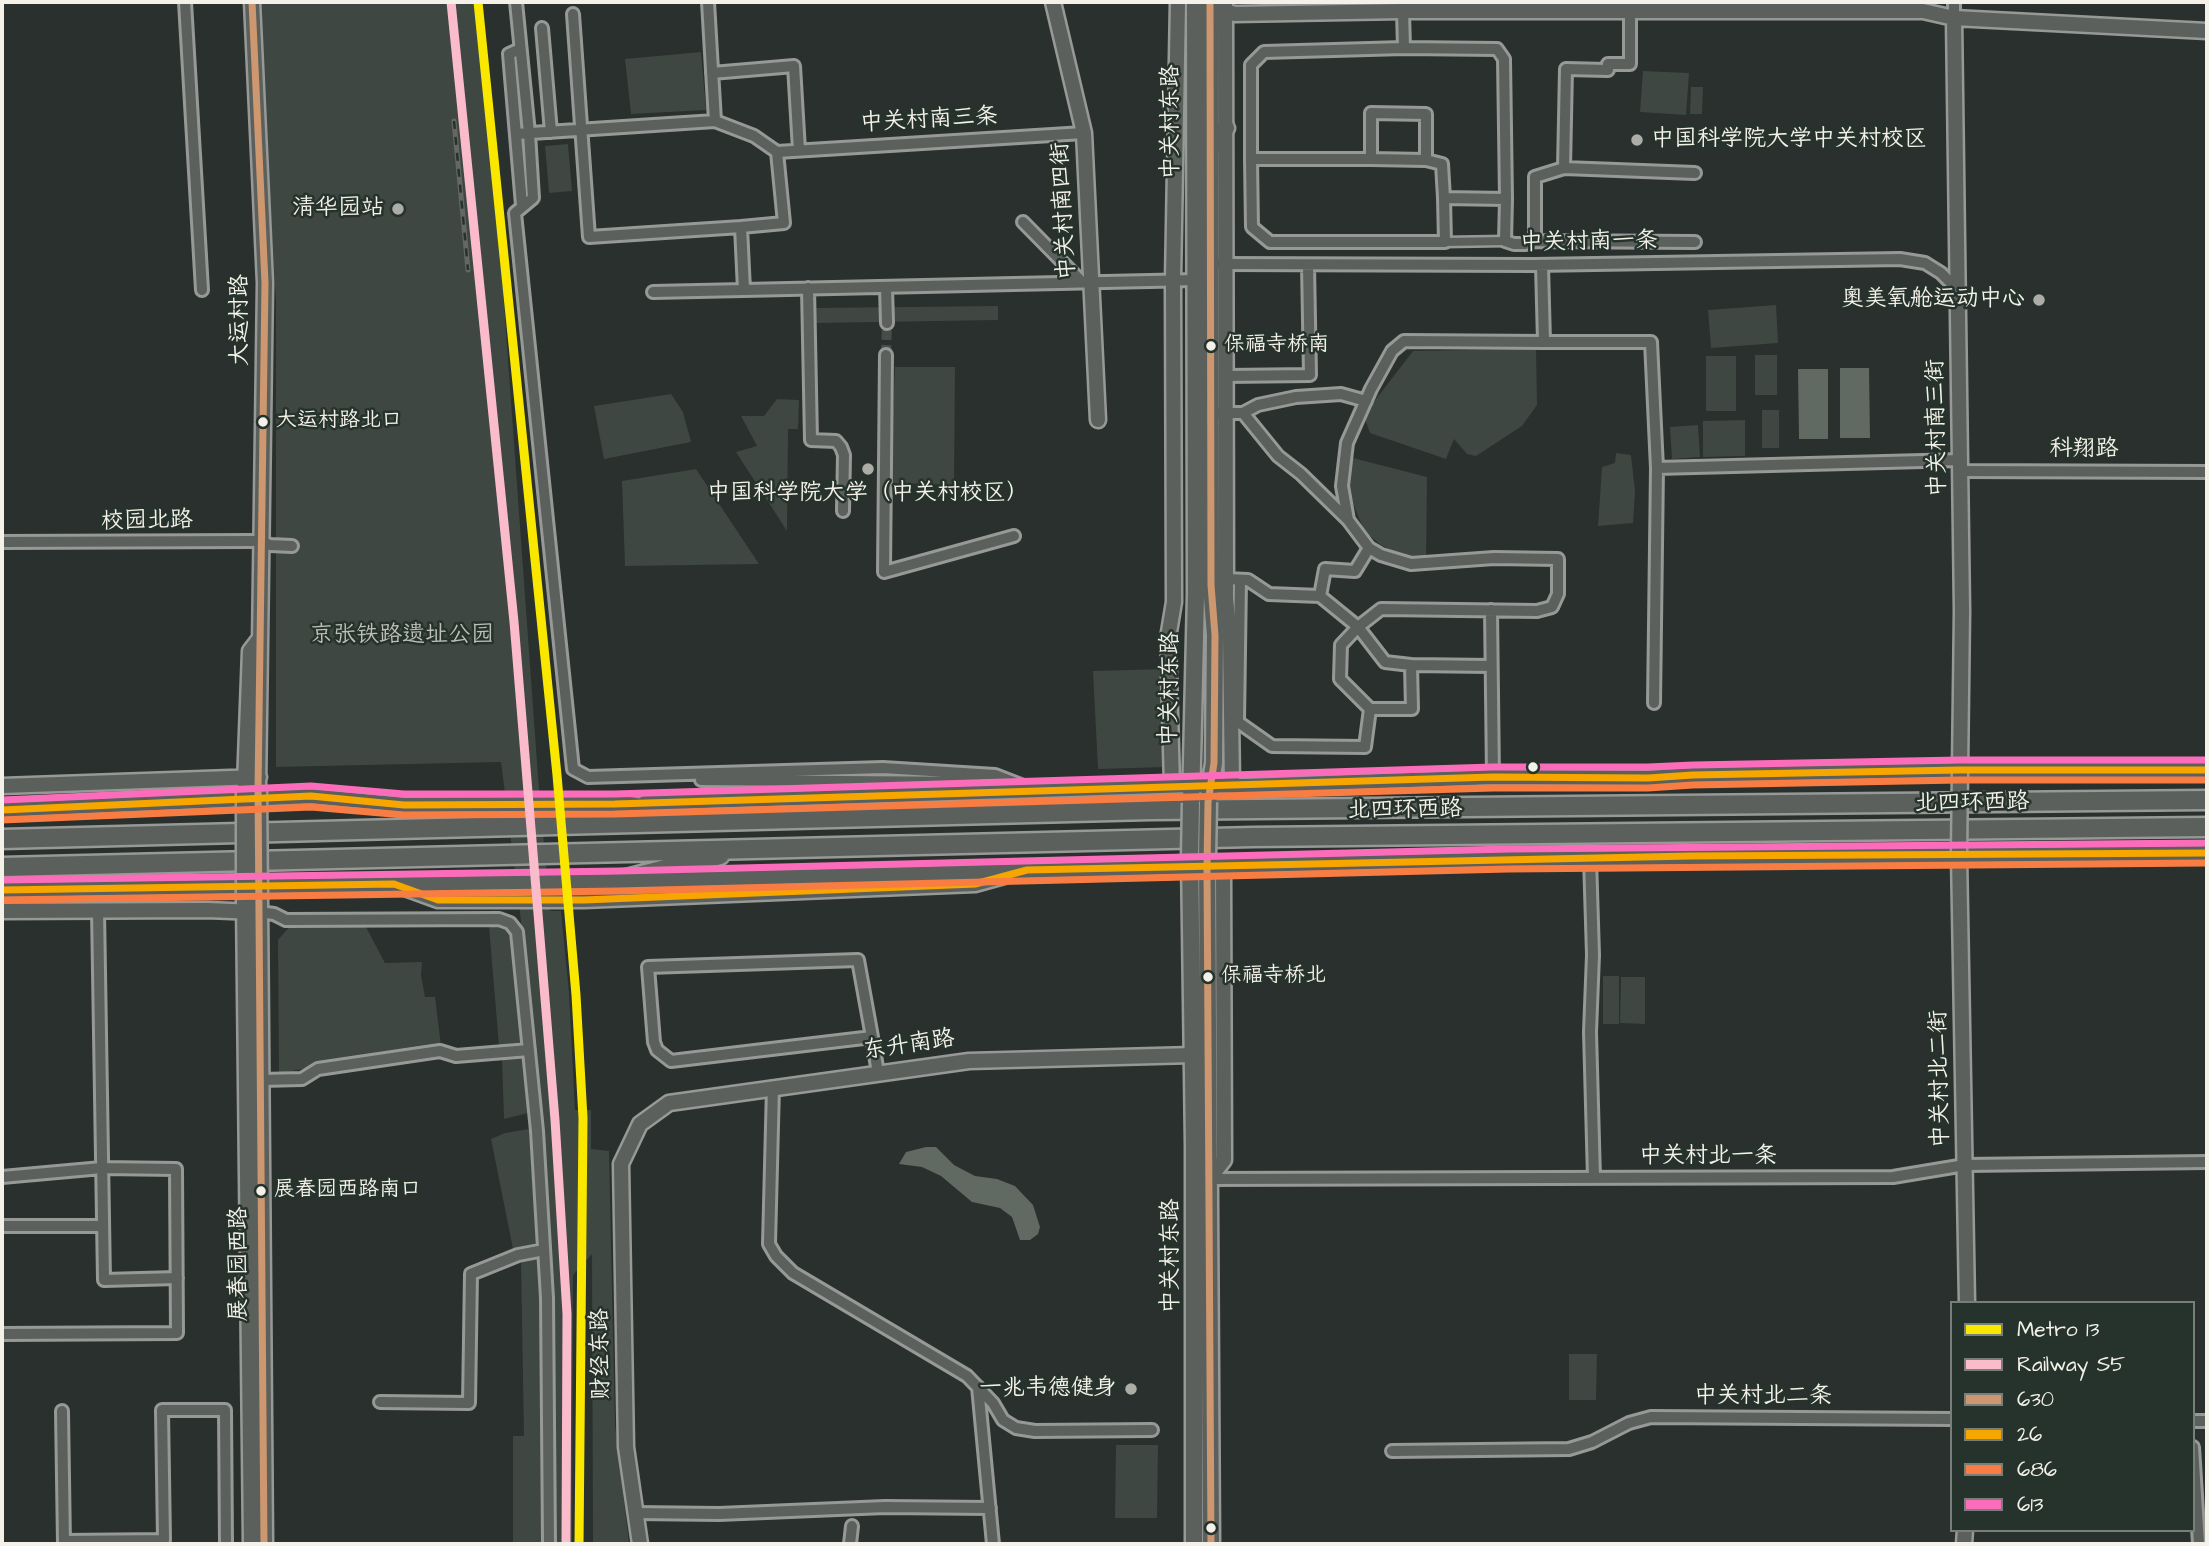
<!DOCTYPE html>
<meta charset="utf-8">
<style>
body{margin:0}
#map{position:relative;width:2209px;height:1546px;overflow:hidden;background:#29302d;font-family:"Architects Daughter",sans-serif}
canvas{display:block}
.frame{position:absolute;inset:0;border:4px solid #f4f1e8;pointer-events:none}
.legend{position:absolute;left:1950px;top:1301px;width:245px;height:231px;box-sizing:border-box;background:#26332d;border:2px solid #787f78;margin:0;padding:9px 12px;list-style:none;font-size:21px;color:#f4f1e8}
.legend li{display:flex;align-items:center;gap:14px;height:35px}
.legend b{width:35px;border:2px solid #787f78}
</style>
<div id="map">
<canvas width="2209" height="1546"></canvas>
<div class="frame"></div>
<ul class="legend">
<li><b style="height:9px;background:#f9e700"></b>Metro 13</li>
<li><b style="height:9px;background:#fabbcb"></b>Railway S5</li>
<li><b style="height:9px;background:#cd976f"></b>630</li>
<li><b style="height:9px;background:#f7a600"></b>26</li>
<li><b style="height:9px;background:#f77d43"></b>686</li>
<li><b style="height:9px;background:#fb6dba"></b>613</li>
</ul>
</div>
<script>
const context = document.querySelector('canvas').getContext('2d');
context.lineJoin = 'round';
function paint(path, color) { context.fillStyle = color; context.fill(path, 'evenodd'); }
const toPath = rows => new Path2D(rows.map(r => 'M' + r).join(''));
function strokePath(path, color, width, dash) { context.strokeStyle = color; context.lineWidth = width; context.lineCap = dash ? 'butt' : 'round'; context.setLineDash(dash || []); context.stroke(path); }
function drawText(font, color, halo, rows, align = 'center') {
  context.font = font + ' "Architects Daughter","LXGW WenKai TC",sans-serif'; context.lineWidth = 5; context.setLineDash([]); context.textBaseline = 'middle'; context.strokeStyle = halo; context.fillStyle = color; for (const [text, x, y, turn = 0] of rows) {
    context.save(); context.translate(x, y); context.rotate((+turn || 0) * Math.PI / 180); context.textAlign = isNaN(turn) ? turn : align; if (halo) context.strokeText(text, 0, 0); context.fillText(text, 0, 0); context.restore();
  }
}
paint(toPath([
 [258,2,476,2,502,276,538,776,550,911,561,911,569,993,575,1110,591,1110,591,1149,609,1151,615,1425,629,1543,593,1543,592,1254,573,1275,572,1544,553,1544,552,1277,542,1129,520,912,501,762,276,767,276,301],
 [701,52,706,110,631,114,625,59],
 [1643,71,1689,73,1686,115,1640,112],
 [1691,87,1703,87,1702,114,1690,114],
 [568,144,572,191,549,193,545,146],
 [1776,305,1778,343,1711,348,1708,310],
 [998,306,998,320,816,323,815,308],
 [1536,349,1537,405,1522,426,1476,456,1467,454,1454,439,1446,459,1370,433,1365,419,1376,399,1413,351],
 [1755,355,1777,355,1777,395,1755,395],
 [1706,356,1736,356,1736,411,1706,411],
 [895,367,955,367,954,485,890,483],
 [671,394,683,412,691,442,604,459,594,406],
 [777,399,799,400,798,429,788,429,787,531,736,452,757,446,741,416,764,416],
 [1762,410,1779,410,1779,448,1762,448],
 [1745,420,1745,456,1703,457,1703,421],
 [1698,425,1700,457,1672,459,1670,427],
 [1616,453,1631,455,1635,491,1633,523,1598,526,1602,467,1615,463],
 [1353,458,1427,477,1426,565,1421,566,1381,545,1364,531,1348,490],
 [696,469,759,564,625,566,622,481],
 [1167,669,1167,767,1098,769,1093,671],
 [290,926,366,927,385,963,422,962,421,975,425,997,435,997,441,1046,279,1073,278,940],
 [489,926,505,927,514,937,522,1042,499,1046],
 [1603,976,1619,976,1619,1024,1603,1024],
 [1621,977,1645,977,1645,1024,1620,1023],
 [522,1057,528,1113,504,1119,502,1059],
 [529,1129,537,1243,513,1249,491,1139,505,1133],
 [540,1258,545,1544,513,1544,513,1436,524,1436,521,1261],
 [1569,1354,1597,1354,1596,1400,1569,1400],
 [1116,1445,1158,1445,1157,1518,1115,1518]
]), '#3e4742');
paint(toPath([
 [1840,368,1869,368,1870,438,1840,438],
 [1798,369,1828,369,1828,439,1799,439],
 [926,1147,936,1147,954,1165,975,1176,997,1179,1015,1186,1033,1205,1040,1227,1038,1234,1030,1240,1020,1240,1012,1217,1000,1208,972,1202,941,1176,922,1167,899,1164,906,1152]
]), '#616963');
strokePath(toPath([
 [886,355,887,323]
]), '#474d49', 10, [10, 5]);
const pedestrian = toPath([
 [1445,242,1505,241]
]);
const minor = toPath([
 [185,2,202,290],
 [516,2,529,133,533,198,515,213,573,769,588,777,883,768,995,775,1031,789],
 [708,2,715,121],
 [1954,2,1954,18],
 [1403,11,1404,48,1497,49,1504,59,1506,199],
 [573,14,589,237,741,227],
 [542,28,551,132],
 [1404,48,1264,52,1251,65,1251,159,1371,159,1371,113,1426,114,1426,160,1442,164,1444,198],
 [520,49,509,54,522,205],
 [712,73,794,66,799,150],
 [516,134,715,121,754,136,777,152,784,223,741,227,744,290],
 [777,152,1084,133],
 [1251,159,1252,227,1270,242,1445,242,1444,198,1506,199,1505,241,1514,244,1525,244,1535,241,1535,177,1564,168,1695,173],
 [1371,159,1426,160],
 [1564,168,1566,69,1608,70,1608,64,1630,64,1630,11],
 [1023,222,1082,282],
 [1535,241,1695,242],
 [1220,264,1534,265,1900,259,1925,263,1941,273,1957,289],
 [1542,265,1544,342,1651,342,1657,468,1961,460],
 [886,287,887,323],
 [808,288,811,440,836,441,841,447,844,455,843,511],
 [653,292,1195,280],
 [886,355,884,572,1014,536],
 [1226,376,1310,375,1308,265],
 [1218,413,1243,413,1278,456,1301,474,1348,520],
 [1243,413,1258,405,1296,397,1341,394,1366,401],
 [1961,471,2207,472],
 [2,542,251,541,261,541,270,545,292,546],
 [1226,579,1248,580,1269,594,1320,596,1358,627,1381,609,1537,611,1552,607,1558,594,1558,559,1494,558,1411,564,1381,555,1369,548,1348,520,1342,486,1347,443,1371,389,1392,351,1404,341,1544,342],
 [1240,580,1238,722,1272,746,1365,747,1370,709,1412,709,1411,665,1491,666],
 [1320,596,1325,569,1355,571,1369,548],
 [1491,610,1493,777],
 [1654,703,1657,468],
 [1370,709,1340,679,1341,645,1358,627,1385,662,1411,665],
 [701,780,978,782,986,792],
 [1590,858,1593,955,1590,1032,1594,1178],
 [98,910,104,1280,177,1278],
 [259,912,274,914,286,920,499,919,510,923,517,932,537,1131,547,1298,549,1544],
 [872,1037,671,1061,657,1050,654,1042,648,967,858,960,872,1037,878,1073],
 [261,1080,302,1079,318,1069,440,1051,456,1056,529,1050],
 [773,1087,769,1244,776,1256,793,1273,967,1376,993,1403,1003,1420,1016,1428,1035,1431,1152,1430],
 [2,1177,102,1168,176,1169,177,1333,2,1334],
 [1209,1179,1893,1177,1965,1165,2207,1162],
 [2,1226,103,1226],
 [978,1387,993,1544],
 [380,1402,469,1403,471,1274,518,1255,544,1250],
 [62,1411,64,1544],
 [2193,1421,2207,1421],
 [2193,1447,2199,1544],
 [1392,1451,1569,1449,1592,1442,1629,1423,1651,1417,1952,1419],
 [635,1513,719,1514,885,1507,990,1508],
 [64,1541,164,1540,162,1410,225,1410,226,1544],
 [850,1544,852,1526]
]);
const tertiary = toPath([
 [252,2,265,283,258,789],
 [1053,2,1084,133,1098,420],
 [1225,3,1226,599,1230,637,1232,785],
 [1199,11,1225,11,1235,14,1403,11,1923,11,1954,18,2207,31],
 [1954,18,1962,611,1960,770],
 [245,784,250,651,260,638],
 [1172,785,1168,638,1174,602,1173,280,1178,2],
 [2,786,259,777],
 [645,803,1191,785,1246,786,1493,777,1648,778,1693,775,1960,770,2207,770],
 [2,810,311,796,404,805,624,804],
 [1959,855,1967,1303],
 [405,888,438,900,584,900,975,884,1004,876],
 [2,890,619,881,1509,859,2207,853],
 [2,911,207,910,256,912],
 [1209,1179,1224,1160,1223,867],
 [640,1544,626,1447,621,1164,640,1124,669,1103,969,1061,1193,1055],
 [1964,1544,1965,1530]
]);
const secondary = toPath([
 [1210,150,1226,128],
 [1208,802,1214,763,1215,635,1211,585,1210,2],
 [1191,803,1196,595,1195,2],
 [1207,856,1211,1544],
 [1190,857,1194,1146,1194,1544],
 [245,900,252,1544],
 [259,900,264,1544]
]);
const trunk = toPath([
 [615,804,683,814],
 [2,839,1151,810,2207,800],
 [2,867,1253,837,2207,827],
 [619,881,720,855]
]);
strokePath(pedestrian, '#969996', 13);
strokePath(minor, '#969996', 16);
strokePath(tertiary, '#969996', 19);
strokePath(secondary, '#969996', 21);
strokePath(trunk, '#969996', 23);
strokePath(pedestrian, '#5c605c', 8);
strokePath(minor, '#5c605c', 10);
strokePath(tertiary, '#5c605c', 14);
strokePath(secondary, '#5c605c', 16);
strokePath(trunk, '#5c605c', 18);
const rail = toPath([
 [454,121,468,270]
]);
strokePath(rail, '#646764', 5);
strokePath(rail, '#26332d', 2.5, [8]);
const tertiaryBridge = toPath([
 [1959,855,1960,770]
]);
const secondaryBridge = toPath([
 [245,789,245,900],
 [258,789,259,900],
 [1207,856,1208,802],
 [1190,857,1191,803]
]);
strokePath(tertiaryBridge, '#969996', 19, []);
strokePath(secondaryBridge, '#969996', 21, []);
strokePath(tertiaryBridge, '#5c605c', 14);
strokePath(secondaryBridge, '#5c605c', 16);
strokePath(toPath([
 [252,2,265,283,258,789,264,1544],
 [1210,2,1211,585,1215,635,1214,763,1208,802,1207,867,1211,1544]
]), '#cd976f', 7);
strokePath(toPath([
 [2,810,311,796,404,805,615,804,1493,777,1648,778,1693,775,1960,770,2207,770],
 [2,890,394,884,438,900,584,900,975,884,1027,870,1691,856,2207,853]
]), '#f7a600', 7);
strokePath(toPath([
 [2,820,311,807,404,815,615,814,1493,788,1648,788,1693,785,1960,780,2207,780],
 [2,900,619,891,1509,869,2207,863]
]), '#f77d43', 7);
strokePath(toPath([
 [2,800,311,786,404,794,615,794,1493,767,1648,767,1693,765,1960,760,2207,760],
 [2,880,619,871,1509,849,2207,843]
]), '#fb6dba', 7);
strokePath(toPath([
 [451,2,514,622,555,1120,567,1314,566,1544]
]), '#fabbcb', 9);
strokePath(toPath([
 [478,2,557,775,576,995,583,1118,579,1544]
]), '#f9e700', 9);
for (const [x, y, r, color] of [
 [1637,140,7,"#adada7"],
 [398,209,7,"#adada7"],
 [2039,300,7,"#adada7"],
 [1211,346,6,"#f4f1e8"],
 [263,422,6,"#f4f1e8"],
 [868,469,7,"#adada7"],
 [1533,767,6,"#f4f1e8"],
 [1208,977,6,"#f4f1e8"],
 [261,1191,6,"#f4f1e8"],
 [1131,1389,7,"#adada7"],
 [1211,1528,6,"#f4f1e8"]
]) { const dot = new Path2D(); dot.arc(x, y, r, 0, 2 * Math.PI); context.fillStyle = color; context.fill(dot); strokePath(dot, '#26332d', 2.5); }
drawText('21px', '#f4f1e8', '#26332d', [
 ["保福寺桥南",1224,346],
 ["大运村路北口",276,422],
 ["保福寺桥北",1221,977],
 ["展春园西路南口",274,1191]
], 'left');
drawText('23px', '#f4f1e8', '#26332d', [
 ["中关村南三条",929,121,-3],
 ["中关村东路",1172,122,-90],
 ["中关村南四街",1065,211,-93],
 ["中关村南一条",1589,243,-1],
 ["大运村路",241,320,-90],
 ["中关村南三街",1938,428,-91],
 ["科翔路",2084,450],
 ["校园北路",147,522,-1],
 ["中关村东路",1171,689,-89],
 ["北四环西路",1972,804,-1],
 ["北四环西路",1405,811,-1],
 ["东升南路",909,1046,-8],
 ["中关村北二街",1941,1079,-91],
 ["中关村北一条",1708,1157],
 ["中关村东路",1172,1256,-90],
 ["展春园西路",240,1264,-90],
 ["财经东路",602,1354,-91],
 ["中关村北二条",1763,1397]
]);
drawText('23px', '#f4f1e8', '#26332d', [
 ["中国科学院大学中关村校区",1651,140,"left"],
 ["清华园站",384,209],
 ["奥美氧舱运动中心",2025,300],
 ["中国科学院大学（中关村校区）",868,494,"center"],
 ["一兆韦德健身",1117,1389]
], 'right');
drawText('23px', '#bebfb7', '#26332d', [
 ["京张铁路遗址公园",402,636]
]);
</script>
